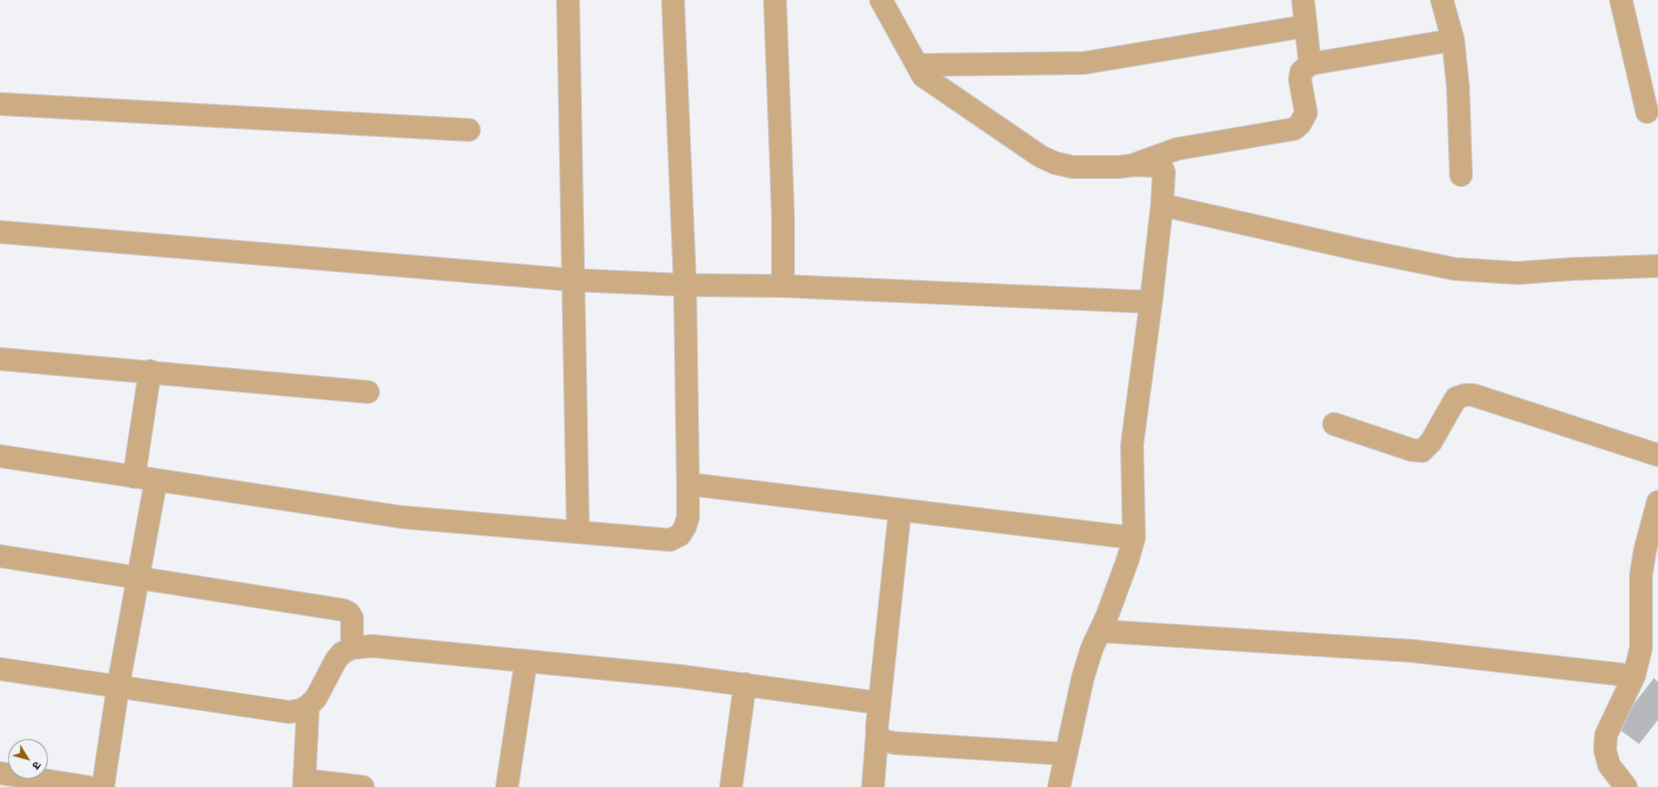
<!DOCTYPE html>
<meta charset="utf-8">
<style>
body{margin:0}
#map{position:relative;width:1658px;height:787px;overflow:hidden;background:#f1f2f6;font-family:Commissioner,"Noto Sans Devanagari",sans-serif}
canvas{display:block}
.north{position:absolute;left:8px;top:739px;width:40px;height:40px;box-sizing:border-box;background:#f1f2f6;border:1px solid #959699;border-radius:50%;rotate:127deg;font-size:11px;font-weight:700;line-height:16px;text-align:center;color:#0b0c0d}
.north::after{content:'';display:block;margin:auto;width:14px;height:18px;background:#925f11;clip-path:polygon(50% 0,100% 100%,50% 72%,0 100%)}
</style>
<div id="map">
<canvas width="1658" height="787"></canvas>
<div class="north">उ</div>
</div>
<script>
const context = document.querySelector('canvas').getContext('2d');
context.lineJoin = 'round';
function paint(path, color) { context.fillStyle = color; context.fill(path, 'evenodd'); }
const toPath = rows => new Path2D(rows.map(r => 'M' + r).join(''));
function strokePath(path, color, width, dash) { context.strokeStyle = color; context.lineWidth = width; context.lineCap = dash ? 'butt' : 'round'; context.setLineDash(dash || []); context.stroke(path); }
paint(toPath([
 [1654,678,1658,682,1658,720,1639,744,1616,727]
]), '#b7b8bc');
const minor = toPath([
 [568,0,578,532],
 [673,0,685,285,688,484],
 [775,0,783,215,783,286],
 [881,0,923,76,1040,156,1055,163,1073,167,1118,167,1135,165,1156,166,1162,168,1164,172,1162,205,1151,302,1132,445,1134,538,1128,559,1107,616,1092,648,1083,677,1059,787],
 [1303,0,1310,64],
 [1442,0,1453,40,1458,87,1461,175],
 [1621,0,1647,112],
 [917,65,1084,63,1306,26],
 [0,104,469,130],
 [1138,163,1177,149,1294,129,1300,124,1306,113,1300,80,1301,72,1310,64,1453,40],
 [1162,205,1361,250,1455,269,1518,273,1572,269,1658,266],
 [0,232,573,280,685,285,783,286,1151,302],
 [0,359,368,392],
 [1334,424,1412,450,1422,451,1431,442,1456,398,1465,395,1473,395,1658,455],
 [0,456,401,517,670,540,680,535,685,527,688,517,688,484,1134,538],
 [134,477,150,371],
 [900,510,877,726,877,735,883,740,894,743,1066,754],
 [0,556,343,610,349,613,352,618,352,648],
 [1100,631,1413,651,1634,676],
 [0,669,289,712,300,710,308,706,316,698,336,660,342,653,352,648,372,646,680,676,879,703],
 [0,773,88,787],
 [305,780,363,787],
 [103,787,118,687,156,480],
 [304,787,308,706],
 [507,787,526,661],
 [731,787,745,684],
 [873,787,877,735],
 [1626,787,1609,765,1605,750,1606,735,1634,676,1641,648,1641,575,1645,550,1658,502]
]);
strokePath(minor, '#cccdd1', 24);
strokePath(minor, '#ceac83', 22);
</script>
